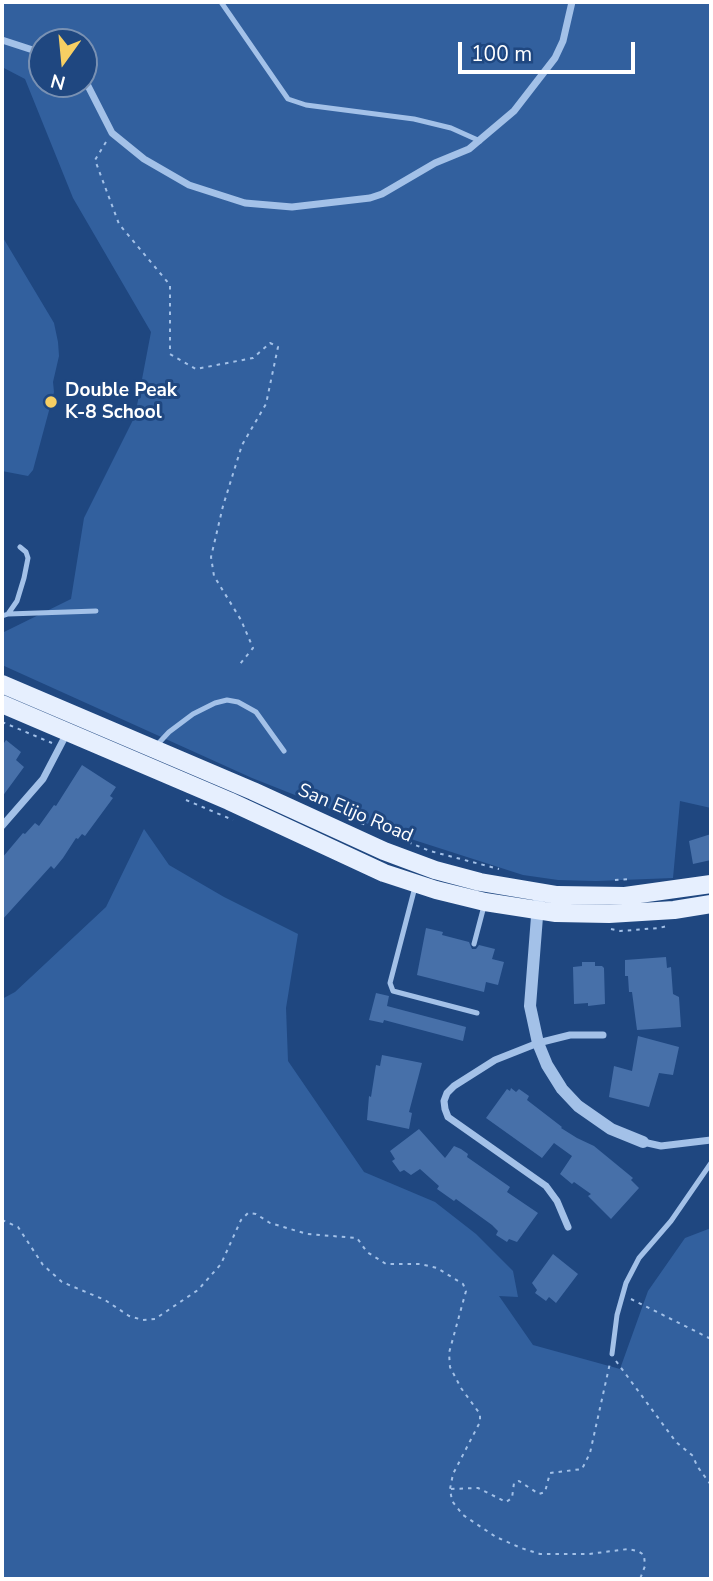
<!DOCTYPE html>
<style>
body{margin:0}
#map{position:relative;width:713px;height:1581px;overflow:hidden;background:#1f4780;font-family:"Nunito Sans",sans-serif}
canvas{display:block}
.frame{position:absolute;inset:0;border:4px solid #fff;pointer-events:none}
.north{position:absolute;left:28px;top:28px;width:70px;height:70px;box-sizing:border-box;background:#1f4780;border:2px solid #7991b3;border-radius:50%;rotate:195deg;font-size:19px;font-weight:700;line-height:28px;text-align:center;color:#fff}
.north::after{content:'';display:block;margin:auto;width:24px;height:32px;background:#f7cf63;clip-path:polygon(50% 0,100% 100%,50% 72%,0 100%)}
.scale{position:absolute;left:458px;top:42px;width:177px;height:32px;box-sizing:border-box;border:4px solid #fff;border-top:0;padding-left:9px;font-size:21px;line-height:24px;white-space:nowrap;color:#fff;-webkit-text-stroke:5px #1f4780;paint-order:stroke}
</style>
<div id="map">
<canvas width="713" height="1581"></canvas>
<div class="frame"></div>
<div class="north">N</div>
<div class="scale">100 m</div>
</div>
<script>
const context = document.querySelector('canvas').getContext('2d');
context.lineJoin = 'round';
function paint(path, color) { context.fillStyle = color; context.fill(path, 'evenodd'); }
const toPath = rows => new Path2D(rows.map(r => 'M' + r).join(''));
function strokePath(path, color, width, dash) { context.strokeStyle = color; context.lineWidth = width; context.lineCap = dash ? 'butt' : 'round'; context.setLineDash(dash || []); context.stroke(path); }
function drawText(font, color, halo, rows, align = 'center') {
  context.font = font + ' "Nunito Sans",sans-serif'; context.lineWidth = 6; context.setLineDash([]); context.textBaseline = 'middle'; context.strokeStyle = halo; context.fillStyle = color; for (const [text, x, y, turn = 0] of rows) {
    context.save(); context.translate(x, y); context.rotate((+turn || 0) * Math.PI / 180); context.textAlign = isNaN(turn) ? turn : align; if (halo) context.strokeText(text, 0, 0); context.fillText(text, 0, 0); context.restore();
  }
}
paint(toPath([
 [2,2,711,2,711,808,680,801,673,878,596,881,558,880,523,875,386,831,252,778,2,665,2,633,71,599,84,518,135,416,151,332,73,198,25,79,2,67],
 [42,42,84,42,84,84,42,84],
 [2,236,54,323,58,342,59,356,53,382,54,392,33,470,28,476,2,471],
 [144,829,169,865,224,897,298,934,286,1008,288,1061,364,1172,435,1202,476,1234,513,1271,518,1297,499,1296,533,1345,620,1369,648,1291,685,1238,711,1228,711,1579,2,1579,2,999,15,992,106,907]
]), '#32609e');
paint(toPath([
 [6,740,21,752,16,760,24,767,2,797,2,746],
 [82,765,116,787,110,796,113,798,85,836,82,834,78,839,76,838,63,858,54,869,51,866,2,920,2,858,23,833,25,834,35,823,39,826,54,805,56,806],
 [711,834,711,860,693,864,689,841],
 [426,928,443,932,442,935,469,942,472,949,476,949,479,945,495,949,492,959,504,962,498,985,486,982,484,992,417,975],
 [666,957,667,968,671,967,673,994,679,997,681,1027,637,1030,632,992,629,992,628,976,625,976,625,960],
 [582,962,595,962,595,966,602,966,604,968,605,1004,588,1006,588,1003,574,1004,573,967,582,966],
 [376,993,389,996,387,1006,466,1027,463,1041,384,1020,383,1023,369,1020],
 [638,1036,679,1047,673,1075,659,1073,649,1107,609,1097,614,1066,632,1071],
 [382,1055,422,1063,409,1112,412,1113,409,1129,367,1120,369,1096,371,1097,376,1065,380,1066],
 [511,1088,516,1092,519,1089,529,1096,527,1100,562,1127,561,1128,577,1138,594,1146,633,1178,631,1180,639,1188,611,1219,588,1196,591,1194,574,1182,572,1184,560,1174,572,1156,554,1143,542,1158,486,1118,507,1089,510,1091],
 [419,1129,445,1158,454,1146,461,1149,468,1154,467,1157,510,1187,507,1192,538,1213,517,1242,509,1239,507,1242,496,1235,498,1231,492,1225,456,1199,454,1201,437,1189,439,1186,420,1169,411,1175,404,1170,400,1172,392,1161,395,1159,390,1151],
 [553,1254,578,1274,556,1303,549,1297,546,1301,535,1293,537,1290,532,1283]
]), '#4770a9');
strokePath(toPath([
 [106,142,95,160,119,224,170,285,170,354,196,369,253,358,270,343,278,347,266,404,242,445,223,506,211,557,214,576,241,620,253,648,240,664],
 [2,722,52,743],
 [186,800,233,820],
 [361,823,430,851,499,869],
 [615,880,630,879],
 [611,929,620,931,659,928,667,926],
 [2,1220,18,1227,43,1265,62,1282,105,1300,129,1316,143,1320,155,1319,198,1290,221,1264,241,1220,248,1213,256,1214,270,1223,307,1234,357,1238,367,1252,386,1264,420,1264,437,1268,463,1284,466,1291,449,1353,450,1367,461,1388,480,1414,480,1422,453,1474,450,1489,452,1501,463,1515,496,1537,521,1548,540,1554,589,1554,628,1549,638,1551,644,1555,645,1566,640,1579],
 [631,1299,711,1339],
 [616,1361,676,1442,693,1456,697,1466,711,1485],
 [451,1489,478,1488,506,1502,512,1498,514,1483,519,1481,539,1494,545,1492,550,1473,582,1469,590,1453,610,1363]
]), '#a3c1e8', 2, [3.5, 5]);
strokePath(toPath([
 [221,2,288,99,306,105,414,119,451,128,480,141],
 [8,614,96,611],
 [2,616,8,614,17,601,24,578,28,558,26,552,20,547],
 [156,746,169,732,193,714,215,703,227,700,238,702,256,712,284,751],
 [415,887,390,983,393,991,477,1013],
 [474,944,484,906],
 [612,1354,617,1315,626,1283,639,1258,671,1221,711,1163]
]), '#a3c1e8', 5);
strokePath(toPath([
 [2,40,42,53],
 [84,78,112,133,144,159,189,185,245,203,292,207,370,198,382,194,435,163,469,149,514,111,555,58,563,41,572,2],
 [2,826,43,779,67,733],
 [643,1142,661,1146,711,1140],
 [568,1227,557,1201,546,1186,448,1117,445,1109,444,1101,447,1093,454,1086,495,1060,538,1043,570,1035,603,1035]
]), '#a3c1e8', 7);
strokePath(toPath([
 [538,904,530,1006,538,1043,547,1065,562,1089,578,1106,611,1129,643,1142]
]), '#a3c1e8', 12);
strokePath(toPath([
 [2,684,253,791,384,851,435,870,480,882,557,895,625,896,711,884],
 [2,704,229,801,384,873,436,890,485,902,556,913,609,914,674,910,711,904]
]), '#e6effe', 18);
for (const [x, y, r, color] of [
 [51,402,7,"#f7cf63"]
]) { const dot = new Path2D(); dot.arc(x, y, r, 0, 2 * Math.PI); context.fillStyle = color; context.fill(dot); strokePath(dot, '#1f4780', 2.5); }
drawText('bold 19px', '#fff', '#1f4780', [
 ["Double Peak",65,391],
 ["K-8 School",65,413]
], 'left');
drawText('19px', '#fff', '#1f4780', [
 ["San Elijo Road",355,814,23]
]);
</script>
